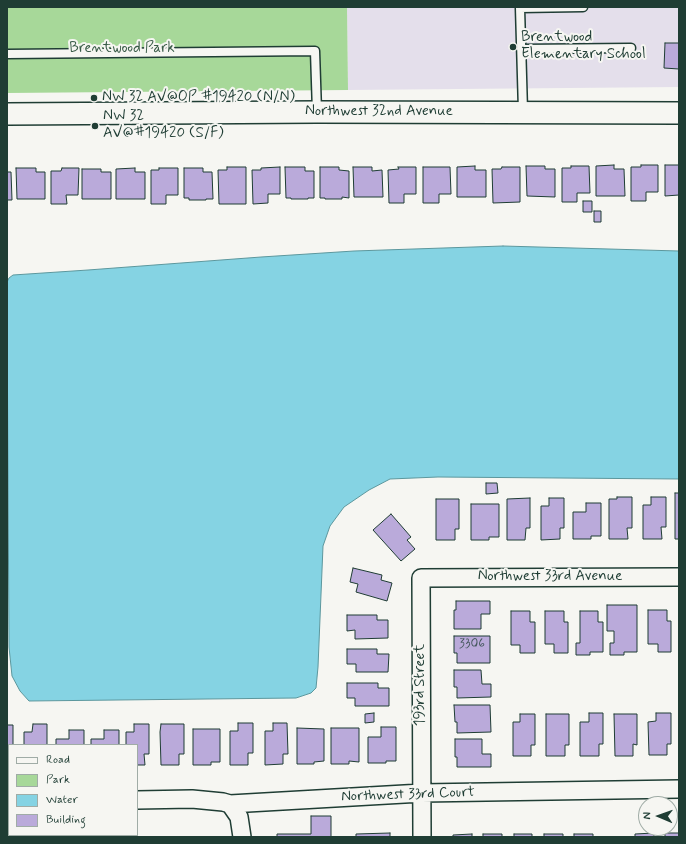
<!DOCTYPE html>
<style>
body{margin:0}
#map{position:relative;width:686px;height:844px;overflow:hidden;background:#f6f6f2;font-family:Mynerve,sans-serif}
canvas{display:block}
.frame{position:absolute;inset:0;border:8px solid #1f3d34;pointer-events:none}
.legend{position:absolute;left:8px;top:744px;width:130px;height:92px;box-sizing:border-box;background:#f6f6f2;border:1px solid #a0aca6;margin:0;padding:5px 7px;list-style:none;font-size:12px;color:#1f3d34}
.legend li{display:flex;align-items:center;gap:8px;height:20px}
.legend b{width:20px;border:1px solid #a0aca6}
.north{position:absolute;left:638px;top:796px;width:40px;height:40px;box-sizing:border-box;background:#f6f6f2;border:1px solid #a0aca6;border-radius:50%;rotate:272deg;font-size:11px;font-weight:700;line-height:16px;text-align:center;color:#1f3d34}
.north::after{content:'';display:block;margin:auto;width:14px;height:18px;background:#1f3d34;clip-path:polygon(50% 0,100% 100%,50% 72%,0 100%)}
</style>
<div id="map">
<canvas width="686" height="844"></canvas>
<div class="frame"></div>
<ul class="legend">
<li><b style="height:5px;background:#f6f6f2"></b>Road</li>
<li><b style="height:11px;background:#a7d899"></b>Park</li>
<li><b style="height:11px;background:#85d3e3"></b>Water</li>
<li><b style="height:11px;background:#baaada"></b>Building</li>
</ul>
<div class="north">N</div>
</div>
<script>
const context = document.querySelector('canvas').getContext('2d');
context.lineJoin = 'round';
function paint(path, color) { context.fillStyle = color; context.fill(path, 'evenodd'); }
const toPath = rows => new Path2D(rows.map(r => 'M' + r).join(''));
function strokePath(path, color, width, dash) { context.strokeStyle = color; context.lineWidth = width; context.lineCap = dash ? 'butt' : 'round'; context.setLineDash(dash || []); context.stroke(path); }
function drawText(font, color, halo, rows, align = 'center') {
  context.font = font + ' Mynerve,sans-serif'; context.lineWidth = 4; context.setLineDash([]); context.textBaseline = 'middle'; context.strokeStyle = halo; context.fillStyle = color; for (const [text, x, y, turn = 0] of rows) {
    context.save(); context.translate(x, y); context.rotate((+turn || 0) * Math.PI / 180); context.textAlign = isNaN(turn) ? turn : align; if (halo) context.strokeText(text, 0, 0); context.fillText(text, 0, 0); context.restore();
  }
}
paint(toPath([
 [347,7,679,7,679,87,348,90]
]), '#e4dfeb');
paint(toPath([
 [7,7,347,7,348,90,7,93]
]), '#a7d899');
const water = toPath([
 [503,246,679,251,679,479,438,477,390,479,369,490,344,507,330,526,323,546,318,667,316,688,311,693,296,698,29,701,20,691,12,676,9,647,7,307,7,282,9,278,13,275,88,270,261,257,354,251,503,246]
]);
paint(water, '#85d3e3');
strokePath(water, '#5c979d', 1);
const building = toPath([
 [665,43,679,43,679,69,664,68,665,43],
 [614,165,614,169,624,169,625,196,596,196,596,166,614,165],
 [641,165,658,165,658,192,646,192,646,201,631,201,631,167,641,167,641,165],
 [665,165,679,165,679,195,665,196,665,165],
 [475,166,475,170,486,170,486,197,457,197,457,167,475,166],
 [526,166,545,166,545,169,555,169,555,197,527,196,526,166],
 [571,166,589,166,590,193,577,193,577,202,562,202,562,168,571,168,571,166],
 [227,167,246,167,246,204,219,204,218,170,227,170,227,167],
 [280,167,280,194,268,194,268,203,253,204,252,170,261,170,261,168,280,167],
 [285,167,305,167,305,171,314,171,314,198,308,198,308,199,291,199,291,198,286,198,285,167],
 [320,167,339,167,339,170,349,171,349,198,342,197,342,199,325,199,325,198,320,198,320,167],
 [353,167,372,167,372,171,382,170,383,197,354,197,353,167],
 [398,167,416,167,416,194,404,194,404,203,389,203,388,170,399,169,398,167],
 [423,167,450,167,451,194,439,194,439,203,423,203,423,167],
 [502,167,520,167,520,202,493,203,492,169,501,169,502,167],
 [16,168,36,168,36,172,45,172,45,199,17,199,16,168],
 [62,168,79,168,78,195,66,195,67,204,51,204,51,171,61,171,62,168],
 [135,168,135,172,145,172,145,199,116,199,116,169,135,168],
 [159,168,178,168,178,195,166,195,166,204,151,204,151,170,159,170,159,168],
 [184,168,203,168,203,172,212,172,213,199,206,199,206,200,189,200,189,198,184,198,184,168],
 [82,169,101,169,101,172,111,172,111,199,82,199,82,169],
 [7,172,11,172,12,200,7,200,7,209,7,172],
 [583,201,592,201,592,212,583,212,583,201],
 [594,211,601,211,601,222,594,222,594,211],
 [486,483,497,483,498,493,486,494,486,483],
 [675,493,679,493,679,539,675,539,675,493],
 [617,497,632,497,632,528,627,528,628,539,609,539,609,499,617,499,617,497],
 [651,497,666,497,666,527,661,527,662,539,643,539,643,505,651,505,651,497],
 [530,498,530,528,526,528,525,540,507,540,507,499,530,498],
 [549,498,564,498,564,528,560,528,560,539,541,540,541,506,549,506,549,498],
 [436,499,459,499,459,529,455,529,455,540,436,540,436,499],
 [586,503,601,503,601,536,591,536,591,539,573,539,573,512,586,512,586,503],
 [471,504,499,504,499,537,489,537,489,540,471,540,471,504],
 [391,514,411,537,407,540,415,549,401,561,373,530,391,514],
 [353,568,382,575,381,580,392,583,387,601,356,592,358,584,350,582,353,568],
 [456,601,490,601,490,614,481,614,481,629,454,629,454,610,456,610,456,601],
 [607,605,637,605,637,652,624,652,624,655,610,655,610,643,614,643,614,631,607,631,607,605],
 [648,610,667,610,667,621,671,621,671,652,658,652,658,644,648,644,648,610],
 [511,611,530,611,530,622,535,622,535,653,520,653,520,645,511,645,511,611],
 [545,611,564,611,564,622,568,622,568,653,554,653,554,644,545,644,545,611],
 [580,611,598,611,598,622,603,622,603,652,590,652,590,655,576,655,576,643,580,643,580,611],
 [347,615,377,615,377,620,388,620,388,638,355,639,355,630,347,631,347,615],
 [454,636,490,636,490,663,457,663,457,653,454,653,454,636],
 [347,649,377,649,377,654,389,654,388,672,356,672,356,664,347,664,347,649],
 [454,670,481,670,482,684,491,684,491,697,457,698,457,687,454,687,454,670],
 [347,683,378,683,378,688,389,688,389,706,355,706,355,698,347,698,347,683],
 [454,705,490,705,491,732,457,733,457,722,455,722,454,705],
 [374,713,374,722,365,723,365,714,374,713],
 [589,713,603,713,603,744,599,744,599,756,580,756,580,722,589,722,589,713],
 [656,713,671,713,671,744,667,744,667,755,649,755,648,722,656,721,656,713],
 [520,714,535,714,535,745,531,745,531,756,513,756,513,722,520,722,520,714],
 [546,714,569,714,569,745,565,745,565,756,546,756,546,714],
 [614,714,637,714,637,745,633,744,633,756,615,756,614,714],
 [238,723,253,723,253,753,248,753,248,765,230,765,230,731,238,731,238,723],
 [273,723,287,723,288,754,283,754,283,764,265,765,265,731,273,731,273,723],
 [33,724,47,724,47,745,24,745,24,732,32,732,33,724],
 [134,724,149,724,149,754,144,754,145,765,137,765,137,745,126,745,126,732,134,732,134,724],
 [161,724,184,724,184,754,179,754,179,765,161,765,160,732,161,724],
 [7,725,13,725,13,745,9,745,8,766,7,766,7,725],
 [381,727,396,727,396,761,386,761,386,763,368,763,368,737,381,737,381,727],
 [297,728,324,729,324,761,314,762,314,764,297,764,297,728],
 [331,728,359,728,359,762,349,761,349,764,331,764,331,728],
 [193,729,220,729,220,762,211,762,211,765,193,765,193,729],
 [69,730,84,730,84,745,56,745,56,739,69,739,69,730],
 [104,730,119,730,119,745,91,745,91,739,104,739,104,730],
 [455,739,482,739,482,754,491,754,491,767,457,767,457,757,455,757,455,739],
 [311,816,331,816,331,837,277,837,277,834,311,834,311,816],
 [390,833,390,837,356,837,356,834,390,833],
 [654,833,654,837,635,837,635,834,654,833],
 [665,833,679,833,679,837,665,837,665,833],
 [472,834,472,837,453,837,453,835,472,834],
 [483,834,502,834,502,837,483,837,483,834],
 [514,834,532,834,532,837,514,837,514,834],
 [544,834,563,834,563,837,544,837,544,834],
 [574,834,593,834,593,837,574,837,574,834],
 [99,835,120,835,120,837,99,837,99,835]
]);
paint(building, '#baaada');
strokePath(building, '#1f3d34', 1);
const service = toPath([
 [521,49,631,48],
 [7,54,315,51,317,112],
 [523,111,520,8,583,7]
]);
const minor = toPath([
 [7,799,9,799],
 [137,800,192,799,223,802,230,804,422,793,679,789],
 [230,804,239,817,242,837],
 [62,835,62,837],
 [422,837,421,578,679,577]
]);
const tertiary = toPath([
 [7,114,317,112,679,113]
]);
strokePath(service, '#1f3d34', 11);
strokePath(minor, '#1f3d34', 20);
strokePath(tertiary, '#1f3d34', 24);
strokePath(service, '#f6f6f2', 8);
strokePath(minor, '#f6f6f2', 17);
strokePath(tertiary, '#f6f6f2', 21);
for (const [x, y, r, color] of [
 [513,47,4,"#1f3d34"],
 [94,98,4,"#1f3d34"],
 [95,126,4,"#1f3d34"]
]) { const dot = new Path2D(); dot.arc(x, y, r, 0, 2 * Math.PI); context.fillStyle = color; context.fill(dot); strokePath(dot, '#f6f6f2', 1.5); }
drawText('13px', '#46585e', null, [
 ["3306",472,644]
]);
drawText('15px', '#1f3d34', '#f6f6f2', [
 ["Brentwood",521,38],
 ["Elementary School",521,55],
 ["NW 32 AV@OP #19420 (N/N)",102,98],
 ["NW 32",103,117],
 ["AV@#19420 (S/F)",103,134]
], 'left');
drawText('15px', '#3a5c48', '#f6f6f2', [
 ["Brentwood Park",122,49]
]);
drawText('15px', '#1f3d34', '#f6f6f2', [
 ["Northwest 32nd Avenue",379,112],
 ["Northwest 33rd Avenue",550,577],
 ["193rd Street",421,685,-90],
 ["Northwest 33rd Court",408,795,-2]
]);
</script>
